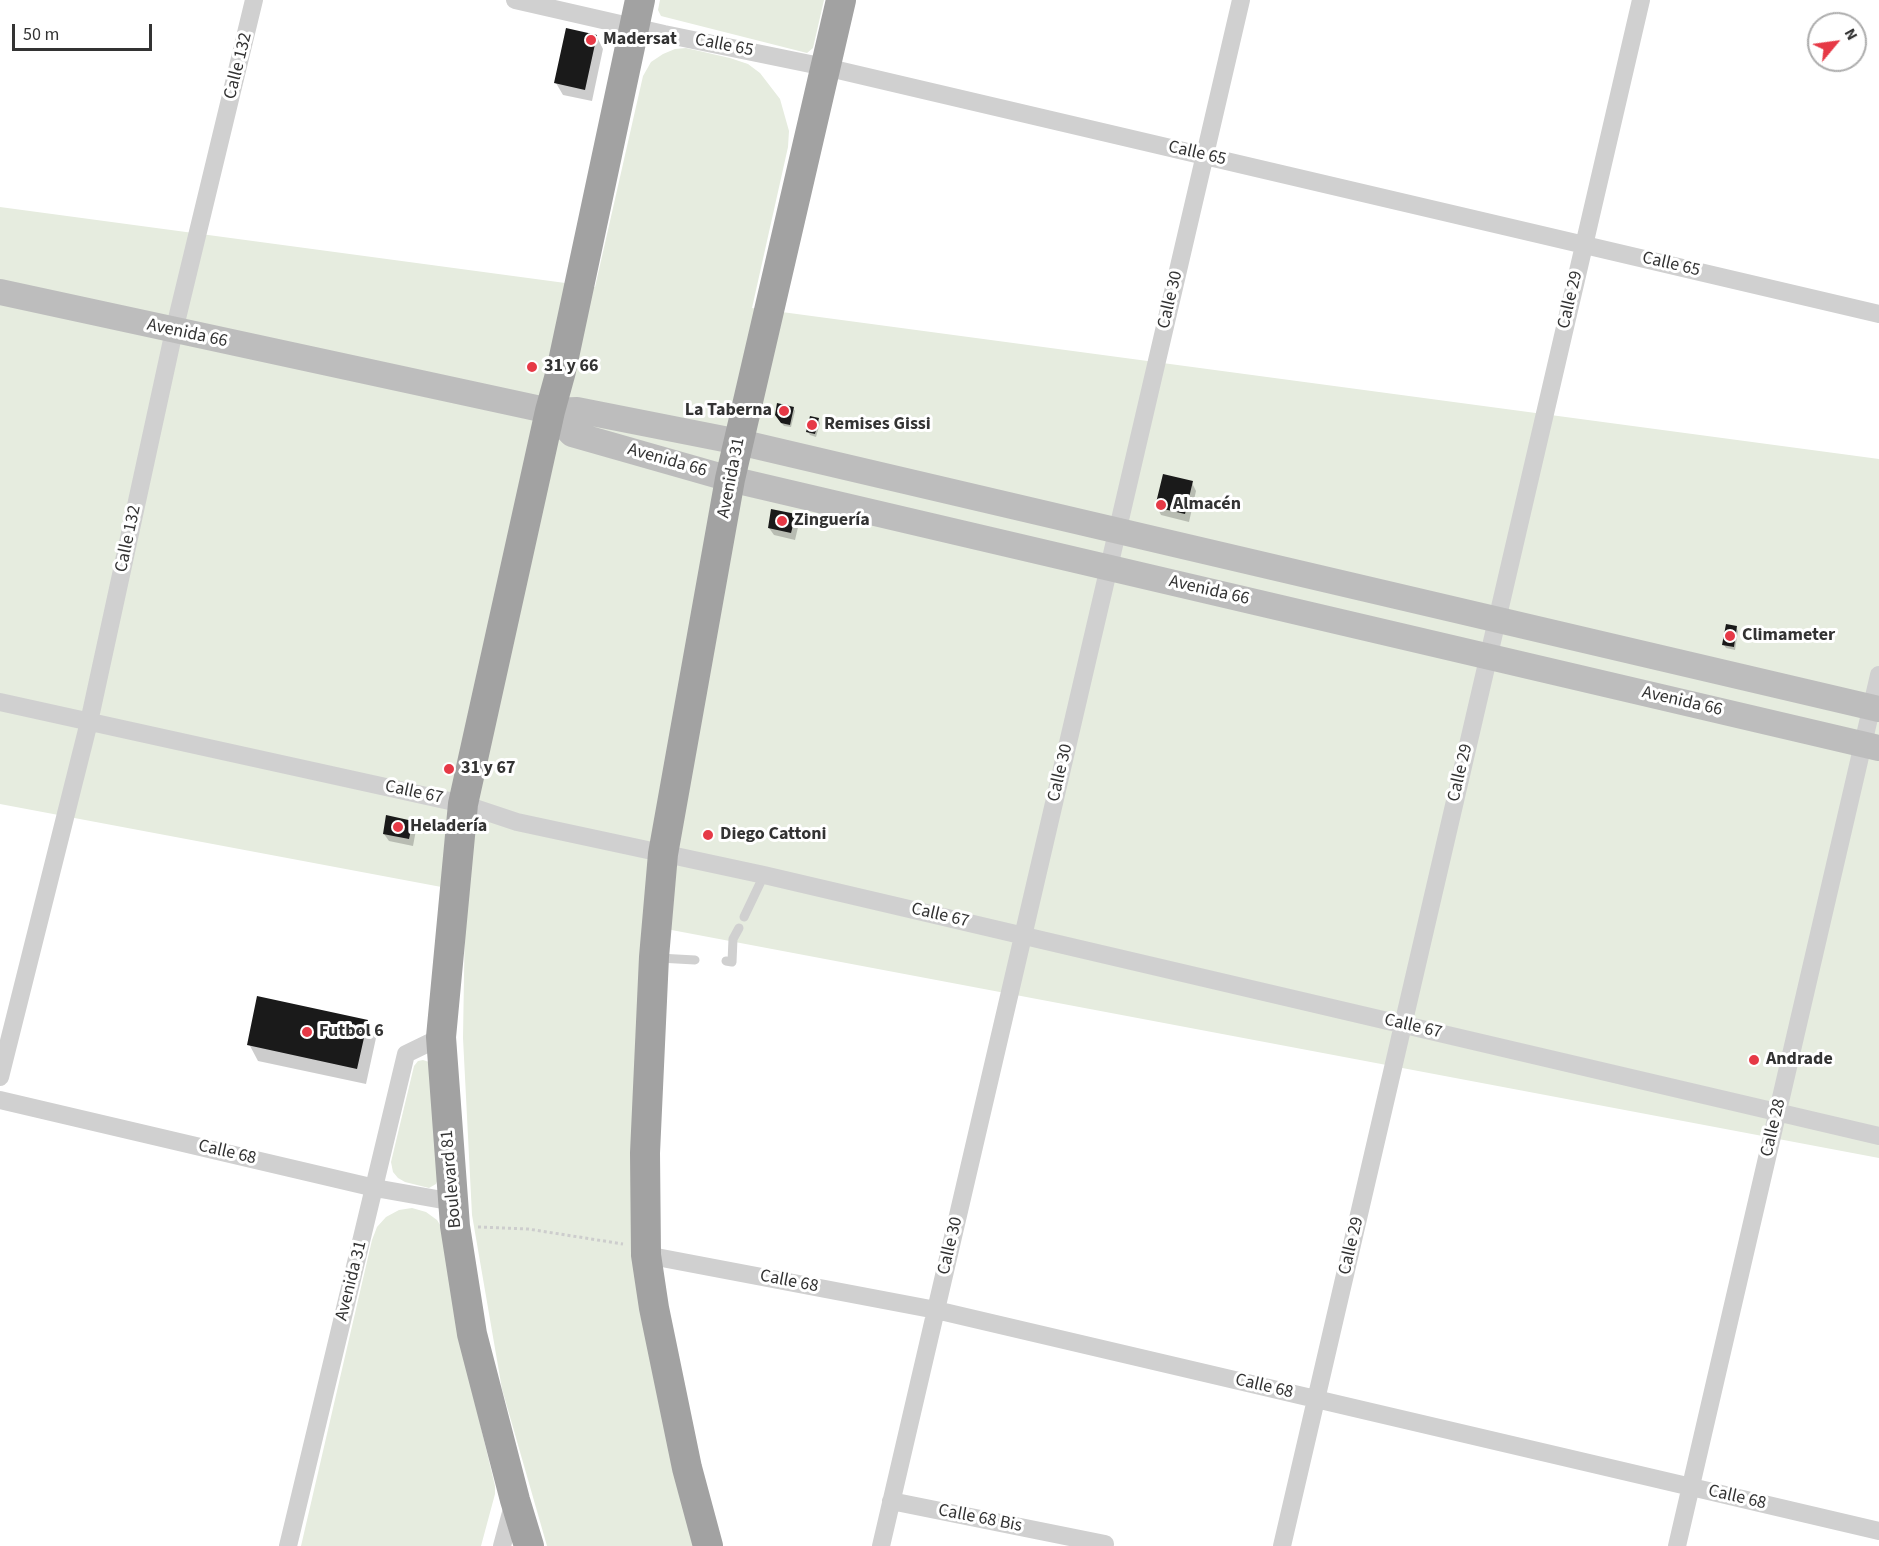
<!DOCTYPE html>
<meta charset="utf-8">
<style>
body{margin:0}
#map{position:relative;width:1879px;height:1546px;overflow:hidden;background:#fff;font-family:"Source Sans 3",sans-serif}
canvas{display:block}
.north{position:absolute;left:1807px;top:12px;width:60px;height:60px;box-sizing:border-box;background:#fff;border:2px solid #adadad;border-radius:50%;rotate:61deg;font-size:16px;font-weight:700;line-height:24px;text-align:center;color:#333}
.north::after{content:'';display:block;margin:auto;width:21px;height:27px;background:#e63946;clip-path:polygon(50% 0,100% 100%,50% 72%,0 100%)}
.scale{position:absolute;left:12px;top:24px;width:140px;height:27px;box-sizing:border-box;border:3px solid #333;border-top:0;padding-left:8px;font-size:18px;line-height:21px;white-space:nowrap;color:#333;-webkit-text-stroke:4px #fff;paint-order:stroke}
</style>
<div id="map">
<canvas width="1879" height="1546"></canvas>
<div class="north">N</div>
<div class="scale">50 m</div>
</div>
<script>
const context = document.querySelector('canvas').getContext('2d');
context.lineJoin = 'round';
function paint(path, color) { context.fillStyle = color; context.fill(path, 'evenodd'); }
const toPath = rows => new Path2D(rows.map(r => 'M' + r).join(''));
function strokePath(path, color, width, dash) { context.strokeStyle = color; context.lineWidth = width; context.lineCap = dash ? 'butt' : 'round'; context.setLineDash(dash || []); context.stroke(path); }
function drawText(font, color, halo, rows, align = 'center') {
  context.font = font + ' "Source Sans 3",sans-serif'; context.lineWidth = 6; context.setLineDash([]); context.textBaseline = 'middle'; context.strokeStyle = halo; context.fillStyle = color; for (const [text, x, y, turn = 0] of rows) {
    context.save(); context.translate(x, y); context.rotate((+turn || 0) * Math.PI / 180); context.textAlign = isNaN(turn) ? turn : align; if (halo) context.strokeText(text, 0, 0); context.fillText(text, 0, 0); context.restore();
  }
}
paint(toPath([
 [660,0,824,0,813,48,807,53,661,16,658,10],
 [686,48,730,58,748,64,760,73,780,99,789,131,788,147,752,308,1879,459,1879,1158,645,925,632,1226,695,1546,547,1546,502,1389,472,1215,463,1038,465,915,468,892,0,804,0,207,595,287,643,76,651,62,663,54,675,49],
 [423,1060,429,1062,439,1176,436,1184,429,1188,405,1182,398,1178,393,1172,391,1162,414,1066,418,1061],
 [412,1208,426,1212,437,1220,445,1233,467,1369,495,1486,495,1494,481,1546,301,1546,372,1240,377,1227,386,1217,399,1210]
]), '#e6ecdf');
paint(toPath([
 [597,37,603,49,592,101,563,95,556,83],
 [793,408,795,411,791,427,784,426,778,419],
 [818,419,820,423,816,437,810,435,808,432],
 [1192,483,1196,491,1189,522,1161,515,1157,507],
 [795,515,799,523,795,540,774,535,769,528],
 [1736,628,1738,631,1735,650,1726,648,1724,645],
 [412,822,416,830,413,846,389,841,384,834],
 [367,1021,376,1038,366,1084,258,1061,249,1044]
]), '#0003');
paint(toPath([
 [566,28,597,35,585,90,554,83],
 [777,403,794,407,790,425,781,423,775,415],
 [810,416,819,418,815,434,806,432],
 [1163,474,1193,481,1185,514,1155,507],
 [771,509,796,514,791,533,768,528],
 [1726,624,1737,626,1734,647,1722,645],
 [386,815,413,821,409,839,383,834],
 [257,996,368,1020,357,1069,247,1045]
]), '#1a1a1a');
strokePath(toPath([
 [478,1227,528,1229,623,1244]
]), '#cdcdcd', 3, [3, 3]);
strokePath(toPath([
 [744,917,764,875],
 [659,958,695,960],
 [726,961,732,962,733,939,739,928]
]), '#d0d0d0', 9);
strokePath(toPath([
 [515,0,664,34,825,67,1879,314],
 [0,702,463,804,517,822,764,875,1879,1136],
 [0,1077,89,722,174,331,254,0],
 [0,1100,375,1188,454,1202],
 [646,1255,936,1310,1879,1531],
 [891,1501,1105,1544],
 [288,1546,406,1054,441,1037],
 [502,1546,513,1505],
 [881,1546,1241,0],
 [1282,1546,1641,0],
 [1677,1546,1879,675]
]), '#d0d0d0', 18);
strokePath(toPath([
 [0,292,550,411,577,410,739,442,1879,709],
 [550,411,572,434,730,479,1879,748]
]), '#bdbdbd', 26);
strokePath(toPath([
 [529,1546,515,1500,472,1334,455,1226,441,1037,463,804,550,411,561,371,640,0],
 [708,1546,687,1468,654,1308,646,1255,645,1153,654,957,663,854,730,479,841,0]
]), '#a2a2a2', 30);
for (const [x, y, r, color] of [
 [591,40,6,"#e63946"],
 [532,367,6,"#e63946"],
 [784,411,6,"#e63946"],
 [812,425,6,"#e63946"],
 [1161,505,6,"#e63946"],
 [782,521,6,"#e63946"],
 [1730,636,6,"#e63946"],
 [449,769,6,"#e63946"],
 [398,827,6,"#e63946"],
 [708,835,6,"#e63946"],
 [307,1032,6,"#e63946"],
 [1754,1060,6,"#e63946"]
]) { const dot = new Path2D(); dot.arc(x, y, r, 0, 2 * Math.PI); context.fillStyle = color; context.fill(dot); strokePath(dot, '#fff', 2); }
drawText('bold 18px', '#333', '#fff', [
 ["Madersat",603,40],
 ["31 y 66",544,367],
 ["La Taberna",772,411,"right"],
 ["Remises Gissi",824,425],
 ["Almacén",1173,505],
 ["Zinguería",794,521],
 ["Climameter",1742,636],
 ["31 y 67",461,769],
 ["Heladería",410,827],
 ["Diego Cattoni",720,835],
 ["Futbol 6",319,1032],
 ["Andrade",1766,1060]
], 'left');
drawText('18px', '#333', '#fff', [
 ["Calle 65",724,46,11],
 ["Calle 132",239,66,-76],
 ["Calle 65",1197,154,13],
 ["Calle 65",1671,265,13],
 ["Calle 30",1171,300,-77],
 ["Calle 29",1571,300,-77],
 ["Avenida 66",187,334,12],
 ["Avenida 66",667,461,16],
 ["Avenida 31",732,478,-79],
 ["Calle 132",129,539,-78],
 ["Avenida 66",1209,591,13],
 ["Avenida 66",1682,702,13],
 ["Calle 30",1061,773,-77],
 ["Calle 29",1461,773,-77],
 ["Calle 67",414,793,12],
 ["Calle 67",940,916,13],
 ["Calle 67",1413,1027,13],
 ["Calle 28",1774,1128,-77],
 ["Calle 68",227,1153,13],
 ["Boulevard 81",452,1179,-95],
 ["Calle 30",951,1246,-77],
 ["Calle 29",1352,1246,-77],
 ["Avenida 31",352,1281,-76],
 ["Calle 68",789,1282,11],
 ["Calle 68",1264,1387,13],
 ["Calle 68",1737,1498,13],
 ["Calle 68 Bis",980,1519,11]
]);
</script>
